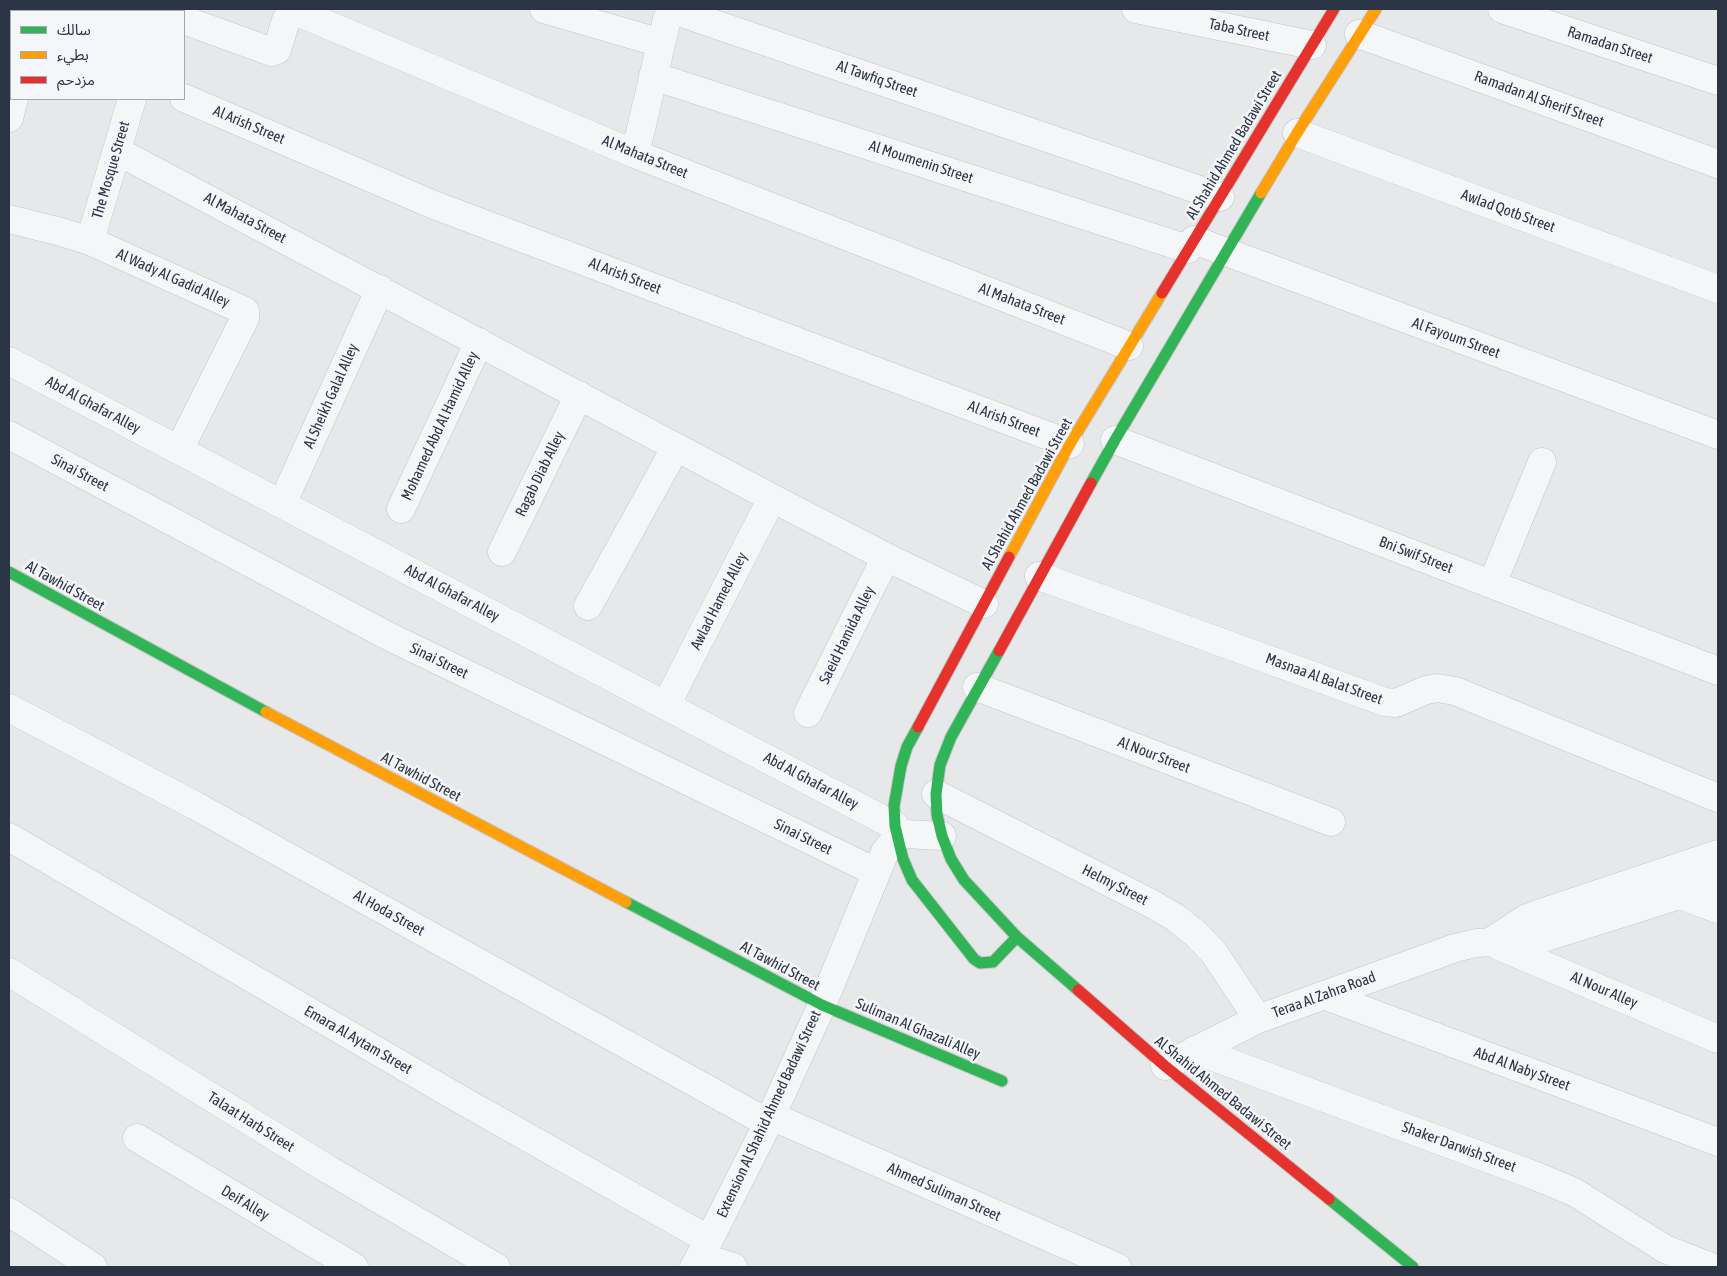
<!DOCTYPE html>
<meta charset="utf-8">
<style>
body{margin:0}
#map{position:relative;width:1727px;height:1276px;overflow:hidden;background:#e6e8ea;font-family:"Asap Condensed","Noto Sans Arabic",sans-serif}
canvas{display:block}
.frame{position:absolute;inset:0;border:10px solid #2b3445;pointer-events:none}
.legend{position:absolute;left:10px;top:10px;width:175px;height:90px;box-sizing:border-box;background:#f4f6f9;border:1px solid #a4a8b1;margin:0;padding:6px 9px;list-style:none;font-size:15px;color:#2b3445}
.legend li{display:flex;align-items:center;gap:10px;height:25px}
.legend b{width:25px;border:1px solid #a4a8b1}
</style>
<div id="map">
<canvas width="1727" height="1276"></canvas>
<div class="frame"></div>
<ul class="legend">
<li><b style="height:6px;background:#30b455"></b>سالك</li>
<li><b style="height:6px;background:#ff9f0a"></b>بطيء</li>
<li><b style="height:6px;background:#e5322d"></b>مزدحم</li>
</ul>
</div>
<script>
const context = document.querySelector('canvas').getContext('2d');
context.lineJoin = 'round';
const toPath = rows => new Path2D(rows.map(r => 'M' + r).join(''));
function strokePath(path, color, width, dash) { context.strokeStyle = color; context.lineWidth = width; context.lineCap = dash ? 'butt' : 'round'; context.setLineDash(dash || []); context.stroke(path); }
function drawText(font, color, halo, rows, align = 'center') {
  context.font = font + ' "Asap Condensed",sans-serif'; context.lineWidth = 5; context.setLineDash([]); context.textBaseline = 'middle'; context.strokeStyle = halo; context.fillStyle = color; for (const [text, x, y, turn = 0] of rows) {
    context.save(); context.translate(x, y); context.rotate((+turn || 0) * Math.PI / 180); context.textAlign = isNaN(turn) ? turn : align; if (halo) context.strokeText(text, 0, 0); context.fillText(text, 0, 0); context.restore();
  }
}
const street = toPath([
 [153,9,160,11],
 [544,9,661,43],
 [1136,9,1312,45],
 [1502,9,1718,81],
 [40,11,40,9],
 [184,20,272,52,277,50,286,20,293,14,302,14,635,154,1129,346],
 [1359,34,1718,164],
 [653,76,1188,249],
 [184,98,434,205,1070,444],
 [9,118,14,99],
 [1297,133,1718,289],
 [117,151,772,498,886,557,984,604],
 [635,154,667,19,671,15,678,13,685,14,1220,197],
 [9,219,61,232,90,241,245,311,245,318,179,450],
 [1194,240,1718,435],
 [90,241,132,99],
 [9,361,895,826],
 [9,435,388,636,876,872],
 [1115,440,1718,671],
 [282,504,380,289],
 [401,509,479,342],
 [502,552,579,395],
 [1039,576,1385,702,1396,703,1426,690,1437,688,1455,691,1718,798],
 [1492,584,1542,462],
 [588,606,676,447],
 [977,687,1331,822],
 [666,705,772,498],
 [9,708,196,806,768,1123],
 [808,713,886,557],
 [936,794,1154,905,1176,918,1196,934,1214,953,1258,1019],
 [9,837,451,1094,709,1240],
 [1680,895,1718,909],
 [1490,942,1527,918,1535,915,1718,854],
 [1499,946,1718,1039],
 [9,972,329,1170,496,1267],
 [1326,996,1718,1142],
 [1195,1050,1533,1175,1574,1192,1665,1249,1711,1267],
 [1165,1066,1258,1019,1455,948,1476,943,1537,940,1718,883],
 [771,1116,1117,1267],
 [137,1138,354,1267],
 [9,1212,93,1267],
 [700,1257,733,1267],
 [694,1267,709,1240,768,1123,822,1005,885,852,897,837,906,834,942,836]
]);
const fast = toPath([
 [1091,483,1115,440,1261,193],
 [9,572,266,712],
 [999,651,951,737,940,765,936,794,937,815,942,836,951,859,964,880,1017,937,1078,990],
 [918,727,907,747,901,766,894,806,895,826,903,859,912,880,974,959,980,963,993,962,1017,937],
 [626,902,822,1005,1002,1081],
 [1329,1199,1413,1267]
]);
const slow = toPath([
 [1261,193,1297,133,1376,9],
 [1009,557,1070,444,1162,293],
 [266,712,626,902]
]);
const jam = toPath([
 [1162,293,1334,9],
 [999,651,1091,483],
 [918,727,1009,557],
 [1078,990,1165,1066,1329,1199]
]);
strokePath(street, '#c4c6c8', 29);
strokePath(fast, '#c4c6c8', 13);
strokePath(slow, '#c4c6c8', 13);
strokePath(jam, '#c4c6c8', 13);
strokePath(street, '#f5f6f7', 28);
strokePath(fast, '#30b455', 11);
strokePath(slow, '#ff9f0a', 11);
strokePath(jam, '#e5322d', 11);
drawText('15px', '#2b3445', '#f4f6f9', [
 ["Taba Street",1239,30,12],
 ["Ramadan Street",1610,45,18],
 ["Al Tawfiq Street",877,79,19],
 ["Ramadan Al Sherif Street",1539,99,20],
 ["Al Arish Street",249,125,23],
 ["Al Shahid Ahmed Badawi Street",1234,145,-59],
 ["Al Mahata Street",645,157,22],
 ["Al Moumenin Street",921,162,18],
 ["The Mosque Street",111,170,-74],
 ["Awlad Qotb Street",1508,211,20],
 ["Al Mahata Street",245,218,28],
 ["Al Arish Street",625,276,21],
 ["Al Wady Al Gadid Alley",173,278,24],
 ["Al Mahata Street",1022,304,21],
 ["Al Fayoum Street",1456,338,20],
 ["Al Sheikh Galal Alley",331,396,-66],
 ["Abd Al Ghafar Alley",93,405,28],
 ["Al Arish Street",1004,419,21],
 ["Mohamed Abd Al Hamid Alley",440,426,-65],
 ["Sinai Street",80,473,28],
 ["Ragab Diab Alley",540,474,-64],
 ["Al Shahid Ahmed Badawi Street",1027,494,-61],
 ["Bni Swif Street",1416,555,21],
 ["Al Tawhid Street",65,586,29],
 ["Abd Al Ghafar Alley",452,593,28],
 ["Awlad Hamed Alley",719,601,-63],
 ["Saeid Hamida Alley",847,635,-64],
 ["Sinai Street",439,661,26],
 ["Masnaa Al Balat Street",1324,679,20],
 ["Al Nour Street",1154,755,21],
 ["Al Tawhid Street",421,777,28],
 ["Abd Al Ghafar Alley",811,781,28],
 ["Sinai Street",803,837,26],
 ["Helmy Street",1115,885,27],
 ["Al Hoda Street",389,913,29],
 ["Al Tawhid Street",780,966,28],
 ["Al Nour Alley",1604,990,23],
 ["Teraa Al Zahra Road",1324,995,-20],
 ["Suliman Al Ghazali Alley",918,1029,23],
 ["Emara Al Aytam Street",358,1040,30],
 ["Abd Al Naby Street",1522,1069,20],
 ["Al Shahid Ahmed Badawi Street",1223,1093,39],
 ["Extension Al Shahid Ahmed Badawi Street",769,1114,-65],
 ["Talaat Harb Street",251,1122,32],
 ["Shaker Darwish Street",1459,1147,20],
 ["Ahmed Suliman Street",944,1192,24],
 ["Deif Alley",245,1203,31]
]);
</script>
